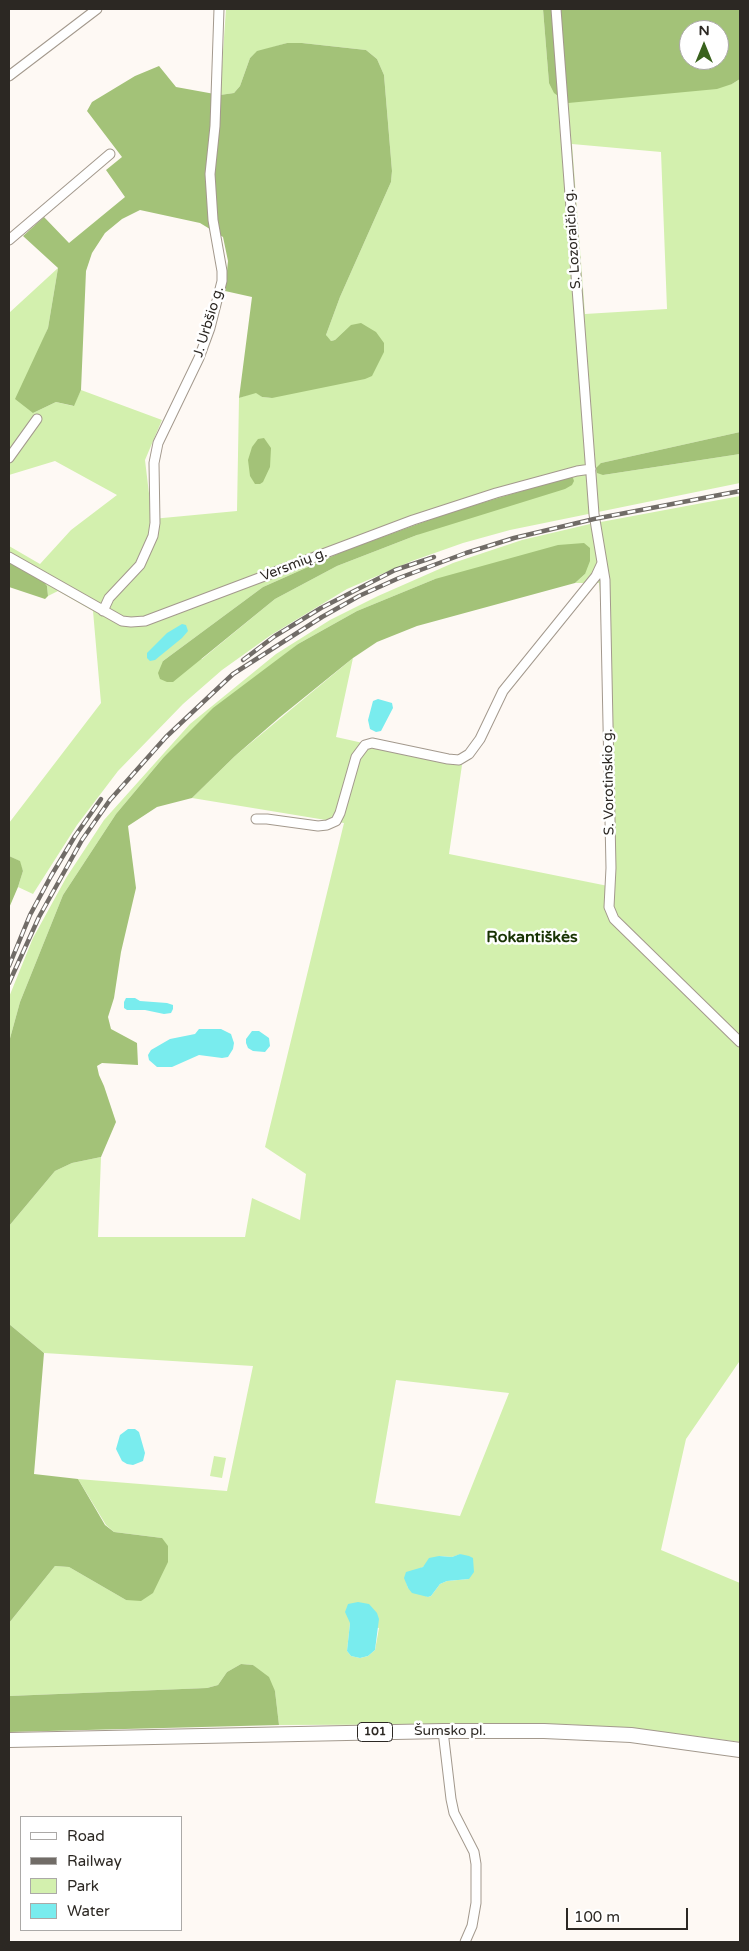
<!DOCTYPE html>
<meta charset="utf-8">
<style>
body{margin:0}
#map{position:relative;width:749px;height:1951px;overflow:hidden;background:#fef9f4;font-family:"Varela Round",sans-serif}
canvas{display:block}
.frame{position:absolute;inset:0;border:10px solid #2c2823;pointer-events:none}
.legend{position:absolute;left:20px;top:1816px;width:162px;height:115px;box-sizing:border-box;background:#fff;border:1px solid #aba9a7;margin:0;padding:6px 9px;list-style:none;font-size:15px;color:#2c2823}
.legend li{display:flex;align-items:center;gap:10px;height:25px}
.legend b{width:25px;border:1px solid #aba9a7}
.north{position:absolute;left:679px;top:20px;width:50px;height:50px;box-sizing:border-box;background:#fff;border:1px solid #aba9a7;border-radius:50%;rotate:0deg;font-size:14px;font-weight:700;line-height:20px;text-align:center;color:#2c2823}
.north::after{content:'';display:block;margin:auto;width:18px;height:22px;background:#39621d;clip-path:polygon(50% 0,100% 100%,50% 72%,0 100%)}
.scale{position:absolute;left:566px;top:1908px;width:122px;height:22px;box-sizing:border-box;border:2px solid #2c2823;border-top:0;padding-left:6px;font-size:15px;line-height:18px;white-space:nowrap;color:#2c2823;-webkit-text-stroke:4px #fff;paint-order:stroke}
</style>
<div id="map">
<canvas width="749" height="1951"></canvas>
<div class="frame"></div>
<ul class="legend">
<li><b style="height:6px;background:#fff"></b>Road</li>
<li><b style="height:6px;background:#716c67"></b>Railway</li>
<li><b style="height:14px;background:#d3f0ae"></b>Park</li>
<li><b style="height:14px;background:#79ecee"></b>Water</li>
</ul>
<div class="north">N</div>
<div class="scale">100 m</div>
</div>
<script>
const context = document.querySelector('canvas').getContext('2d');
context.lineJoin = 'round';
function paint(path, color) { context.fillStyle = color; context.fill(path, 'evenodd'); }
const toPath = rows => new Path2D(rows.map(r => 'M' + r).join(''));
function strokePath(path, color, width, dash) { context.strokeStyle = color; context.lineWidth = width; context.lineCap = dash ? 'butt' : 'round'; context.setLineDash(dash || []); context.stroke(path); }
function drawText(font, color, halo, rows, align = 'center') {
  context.font = font + ' "Varela Round",sans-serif'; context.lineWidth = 5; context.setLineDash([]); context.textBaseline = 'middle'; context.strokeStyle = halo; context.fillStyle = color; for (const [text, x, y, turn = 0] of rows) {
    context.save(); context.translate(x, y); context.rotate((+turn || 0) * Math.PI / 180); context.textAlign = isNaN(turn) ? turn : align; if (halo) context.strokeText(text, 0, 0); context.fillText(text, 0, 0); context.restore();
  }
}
paint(toPath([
 [226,9,543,9,549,83,732,84,740,79,740,432,601,463,603,475,740,454,740,483,510,530,463,543,412,561,347,589,271,635,222,670,183,704,118,771,77,825,33,894,18,887,23,871,19,861,9,856,9,823,101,703,93,611,58,591,48,596,47,586,9,560,9,546,40,564,71,530,117,495,55,461,9,475,9,313,58,268,48,328,40,348,33,413,56,402,73,406,81,390,162,420,145,460,152,519,237,511,239,398,256,392,262,397,272,398,351,325,335,340,331,341,327,338,326,335,340,297,391,182,392,171,384,75,377,59,366,50,302,43,287,43,257,52,250,58,240,86,234,93,220,95],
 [572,144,661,152,667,309,585,314],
 [448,513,417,535,337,566,275,599,202,659,163,661,263,587,344,551],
 [740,496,740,1363,739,1362,686,1439,661,1550,740,1583,740,1742,648,1730,563,1724,279,1725,275,1691,253,1665,241,1664,227,1672,218,1685,207,1688,9,1696,9,1623,55,1566,69,1567,126,1600,162,1538,114,1532,106,1525,78,1479,227,1491,253,1366,44,1353,9,1324,9,1226,55,1171,72,1163,101,1157,98,1237,245,1237,252,1198,300,1220,306,1174,265,1147,344,823,192,798,235,756,353,658,336,737,462,765,449,854,613,887,612,713,599,583,575,583,585,574,435,579,357,611,298,644,163,758,116,814,63,895,20,1002,9,1042,9,997,33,938,66,878,104,820,190,724,276,654,330,620,378,596,453,563,522,540,590,524],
 [396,1380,509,1393,460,1516,375,1503],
 [461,1554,469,1579,447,1581,440,1584,431,1596,428,1597,408,1588,406,1582,414,1571,423,1567,439,1556,452,1557],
 [350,1623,379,1628,375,1650,368,1656,360,1658,351,1656,347,1651],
 [214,1456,226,1458,222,1478,210,1476]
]), '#d3f0ae');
paint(toPath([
 [543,9,740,9,740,79,732,84,717,89,568,103,554,93,549,83],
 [689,30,719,30,719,60,689,60],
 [287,43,302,43,366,50,377,59,384,75,392,171,391,182,340,297,326,335,331,341,335,340,351,325,361,323,376,332,384,343,384,352,372,376,365,379,272,398,262,397,256,393,239,398,252,297,225,291,228,261,223,237,200,223,140,210,122,219,105,233,92,253,86,271,81,390,74,406,56,402,33,413,15,399,48,328,58,268,23,236,44,217,69,243,125,197,106,170,122,157,87,111,92,102,135,76,159,66,176,87,220,95,234,93,240,86,250,58,257,51],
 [740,432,740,454,603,475,597,473,596,468,601,463],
 [264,438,271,448,270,467,263,482,260,484,255,484,250,476,248,460,252,447,258,439],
 [569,477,573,478,574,481,572,485,565,489,417,535,337,566,275,599,173,682,167,682,160,679,158,673,163,661,263,587,344,551,448,513],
 [584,543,590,548,590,561,585,574,575,583,417,626,377,642,353,658,280,717,235,756,192,798,157,807,128,826,136,888,121,952,114,998,108,1017,111,1029,137,1043,138,1065,102,1063,97,1066,99,1075,104,1086,116,1122,101,1157,72,1163,55,1171,9,1226,9,1042,20,1002,63,895,116,814,163,758,213,708,298,644,357,611,435,579,558,545],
 [9,560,43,581,47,586,48,596,45,599,9,587],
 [9,856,20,861,23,871,18,887,9,908],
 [9,1324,44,1353,34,1474,78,1479,105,1525,114,1532,162,1538,168,1546,168,1562,153,1593,141,1601,126,1600,69,1567,55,1566,9,1623],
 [241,1664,253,1665,269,1677,275,1691,279,1725,9,1732,9,1696,207,1688,218,1685,227,1672]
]), '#a3c278');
paint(toPath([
 [182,624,186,625,188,631,182,638,155,660,150,661,147,658,147,653,167,633],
 [378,699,392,703,393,708,381,731,376,732,370,729,368,720,373,701],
 [126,998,135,998,140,1001,167,1003,173,1005,173,1009,171,1013,164,1014,145,1010,127,1010,124,1008,124,1002],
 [199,1029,221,1029,231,1034,234,1043,233,1049,228,1057,222,1058,199,1055,172,1067,157,1067,149,1060,148,1055,151,1050,170,1039,195,1034],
 [252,1031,259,1031,269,1038,270,1046,265,1052,253,1051,248,1048,246,1043,246,1039],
 [128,1429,135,1429,139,1432,145,1453,143,1461,133,1465,127,1464,122,1461,116,1449,120,1435],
 [460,1554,469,1556,473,1558,474,1572,469,1579,447,1581,440,1584,431,1596,428,1597,412,1593,408,1588,404,1578,406,1572,423,1567,429,1558,439,1556,452,1557],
 [358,1602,369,1604,377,1613,379,1619,375,1650,368,1656,360,1658,351,1656,347,1651,350,1623,345,1612,348,1604]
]), '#79ecee');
const street = toPath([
 [556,9,594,514,605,580,611,868,609,907,614,919,740,1042],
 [9,76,97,9],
 [9,240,110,154],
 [9,458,37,419],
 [9,557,122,621,131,622,145,621,413,520,496,493,577,471,591,469],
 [103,611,109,598,140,565,153,536,155,523,154,463,158,443,199,358,210,328,222,281,222,271,213,220,210,174,215,126,219,9],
 [256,819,267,819,318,826,327,825,336,821,340,813,356,757,365,745,372,743,448,759,459,760,469,754,480,739,503,691,596,576,602,563],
 [443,1731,451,1799,454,1813,474,1852,476,1864,476,1903,472,1926,465,1942]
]);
const primary = toPath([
 [9,1740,443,1731,544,1731,631,1735,740,1750]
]);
strokePath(street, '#a3998d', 11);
strokePath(primary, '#a3998d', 16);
strokePath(street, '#fff', 9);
strokePath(primary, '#fff', 14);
const rail = toPath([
 [243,660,275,636,321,608,395,570,434,557],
 [9,966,30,915,51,876,75,836,101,799],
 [9,983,39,917,82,840,110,800,166,737,233,674,322,617,359,596,399,578,466,553,514,538,594,519,740,491]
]);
strokePath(rail, '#716c67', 4.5);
strokePath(rail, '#fff', 2.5, [8]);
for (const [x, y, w] of [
 [375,1732,35]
]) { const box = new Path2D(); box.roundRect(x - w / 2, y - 9.5, w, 19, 4); context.fillStyle = '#fff'; context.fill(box); strokePath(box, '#2c2823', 1); }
drawText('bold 12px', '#2c2823', null, [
 ["101",375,1732]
]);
drawText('14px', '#2c2823', '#fff', [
 ["S. Lozoraičio g.",573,239,-94],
 ["J. Urbšio g.",209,322,-73],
 ["Versmių g.",294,565,-21],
 ["S. Vorotinskio g.",609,782,-91],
 ["Šumsko pl.",450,1731]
]);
drawText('bold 16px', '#183303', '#fff', [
 ["Rokantiškės",532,938]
]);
</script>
